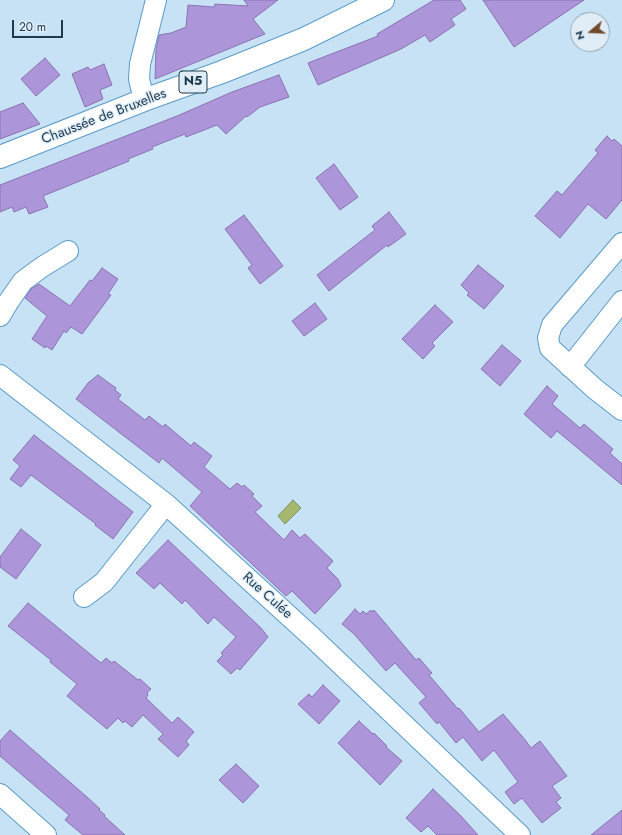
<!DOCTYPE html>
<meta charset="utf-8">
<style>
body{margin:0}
#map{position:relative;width:622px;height:835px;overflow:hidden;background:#c8e2f5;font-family:Jost,sans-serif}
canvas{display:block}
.north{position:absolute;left:570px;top:12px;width:40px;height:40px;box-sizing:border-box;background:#e0edf7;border:1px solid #92a5b3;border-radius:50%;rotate:251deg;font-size:11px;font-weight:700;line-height:16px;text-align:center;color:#1e3a4d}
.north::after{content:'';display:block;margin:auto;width:14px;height:18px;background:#734b2a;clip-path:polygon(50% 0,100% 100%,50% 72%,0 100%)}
.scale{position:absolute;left:12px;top:20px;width:51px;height:18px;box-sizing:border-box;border:2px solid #1e3a4d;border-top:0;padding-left:5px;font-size:12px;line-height:14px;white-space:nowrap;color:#1e3a4d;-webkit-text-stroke:3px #e0edf7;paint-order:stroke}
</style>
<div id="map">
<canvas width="622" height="835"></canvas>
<div class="north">N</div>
<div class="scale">20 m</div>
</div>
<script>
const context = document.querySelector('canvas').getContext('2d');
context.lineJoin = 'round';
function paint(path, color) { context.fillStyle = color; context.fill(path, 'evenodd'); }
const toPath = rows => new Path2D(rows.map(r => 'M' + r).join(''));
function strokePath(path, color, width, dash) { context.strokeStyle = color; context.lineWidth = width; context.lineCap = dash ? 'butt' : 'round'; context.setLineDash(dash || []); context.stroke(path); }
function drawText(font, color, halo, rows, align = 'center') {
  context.font = font + ' Jost,sans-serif'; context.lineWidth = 3; context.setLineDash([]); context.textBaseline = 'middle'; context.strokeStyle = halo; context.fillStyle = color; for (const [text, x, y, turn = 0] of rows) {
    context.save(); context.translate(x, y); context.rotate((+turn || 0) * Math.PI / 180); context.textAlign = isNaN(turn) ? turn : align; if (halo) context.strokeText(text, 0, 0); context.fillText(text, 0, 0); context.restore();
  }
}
const water = toPath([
 [293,500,301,508,285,524,278,516,293,500]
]);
paint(water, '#a6b86d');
strokePath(water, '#7d9263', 1);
const building = toPath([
 [244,0,278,0,253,19,265,34,155,79,156,50,159,35,171,33,186,27,188,5,214,7,215,4,248,6,244,0],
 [434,0,460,0,466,9,451,19,455,25,430,42,425,35,401,49,318,85,308,63,378,36,377,34,434,0],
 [483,0,584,0,514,47,483,0],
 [45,58,60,75,36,96,21,79,45,58],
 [104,64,112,85,100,90,103,99,85,107,72,74,88,67,90,70,104,64],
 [279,75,289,97,260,107,247,117,246,116,226,134,217,125,186,137,185,134,152,147,153,149,128,159,129,161,43,196,48,207,29,214,26,207,14,212,12,207,0,212,0,185,177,116,232,92,279,75],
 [23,103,40,124,0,139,0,112,23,103],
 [607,136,612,141,614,139,622,146,622,200,606,219,588,204,560,238,535,216,557,191,562,195,598,153,595,150,607,136],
 [334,164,358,197,340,210,316,178,334,164],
 [389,212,406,234,388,247,387,245,329,291,317,275,375,230,372,226,389,212],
 [244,215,283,266,260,284,248,268,252,265,225,229,244,215],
 [478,265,504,286,484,309,467,295,469,293,461,285,478,265],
 [102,268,118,279,108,294,111,295,82,334,71,327,66,333,64,331,52,350,46,346,45,348,32,339,47,316,25,298,31,289,39,284,70,306,90,280,92,281,102,268],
 [315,303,327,319,304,336,292,321,315,303],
 [435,305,453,322,432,343,435,346,423,359,402,339,435,305],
 [502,345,521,361,500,386,481,369,502,345],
 [98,375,116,388,115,390,121,395,118,399,145,420,149,416,163,427,165,424,191,446,194,442,212,456,204,467,230,489,237,483,242,487,244,485,254,494,252,496,262,506,255,512,284,540,292,530,300,538,305,534,333,561,327,568,338,579,341,586,315,614,292,591,286,596,190,506,202,492,162,458,159,463,76,399,88,383,98,375],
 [547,386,558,396,552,404,580,428,584,424,613,449,610,453,622,464,622,485,557,431,551,438,524,414,547,386],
 [34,435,133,512,113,539,95,525,96,524,31,475,21,487,10,479,20,466,13,460,34,435],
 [21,529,41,545,16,579,0,567,0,557,21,529],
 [168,540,261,628,268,637,240,670,237,668,231,674,217,661,223,655,221,653,236,637,214,617,208,624,185,600,182,604,160,583,154,589,136,573,168,540],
 [28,603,101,663,106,658,112,663,114,661,138,680,140,679,151,689,147,693,148,695,146,698,172,723,178,717,194,732,186,741,189,745,178,757,158,739,163,734,143,715,132,727,125,721,123,723,118,718,107,729,67,696,77,684,50,662,51,660,8,626,28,603],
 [355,609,360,614,363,611,366,614,371,610,373,612,374,610,416,660,419,658,432,673,429,675,458,709,459,708,479,732,503,714,526,741,531,748,540,741,567,776,552,786,561,798,556,802,561,808,542,823,522,798,514,804,505,792,518,782,494,750,482,761,463,737,456,743,439,722,437,724,419,703,426,697,395,663,386,671,354,634,342,624,355,609],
 [323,685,340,701,319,724,298,704,309,694,312,697,323,685],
 [359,721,373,734,374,733,387,746,386,747,402,761,380,785,338,743,359,721],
 [10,730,87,797,100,809,99,810,105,815,104,816,125,835,83,835,65,820,69,815,0,756,0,741,10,730],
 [236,764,259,786,243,803,219,780,236,764],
 [433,789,461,816,478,835,437,835,428,826,421,832,406,818,433,789],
 [622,810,622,835,591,835,622,810]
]);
paint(building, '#ac95d9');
strokePath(building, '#8973b2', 1);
const minor = toPath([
 [144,100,139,79,140,64,156,0],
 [622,243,552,325,548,338,550,348,595,389,622,410],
 [0,316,9,301,23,281,42,267,68,251],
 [570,367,622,301],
 [0,375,166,504,312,637,520,835],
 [84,597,104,582,166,504],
 [0,794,46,835]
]);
const primary = toPath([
 [0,157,144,100,222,72,304,39,383,0]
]);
strokePath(minor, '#599cc9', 22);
strokePath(primary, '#599cc9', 24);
strokePath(minor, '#fff', 20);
strokePath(primary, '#fff', 22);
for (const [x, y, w] of [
 [193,82,28]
]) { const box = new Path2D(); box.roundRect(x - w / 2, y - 11, w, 22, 3); context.fillStyle = '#e0edf7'; context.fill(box); strokePath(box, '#1e3a4d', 1); }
drawText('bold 13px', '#1e3a4d', null, [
 ["N5",193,82]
]);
drawText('14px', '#1e3a4d', '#e0edf7', [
 ["Chaussée de Bruxelles",104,117,-21],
 ["Rue Culée",267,596,42]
]);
</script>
